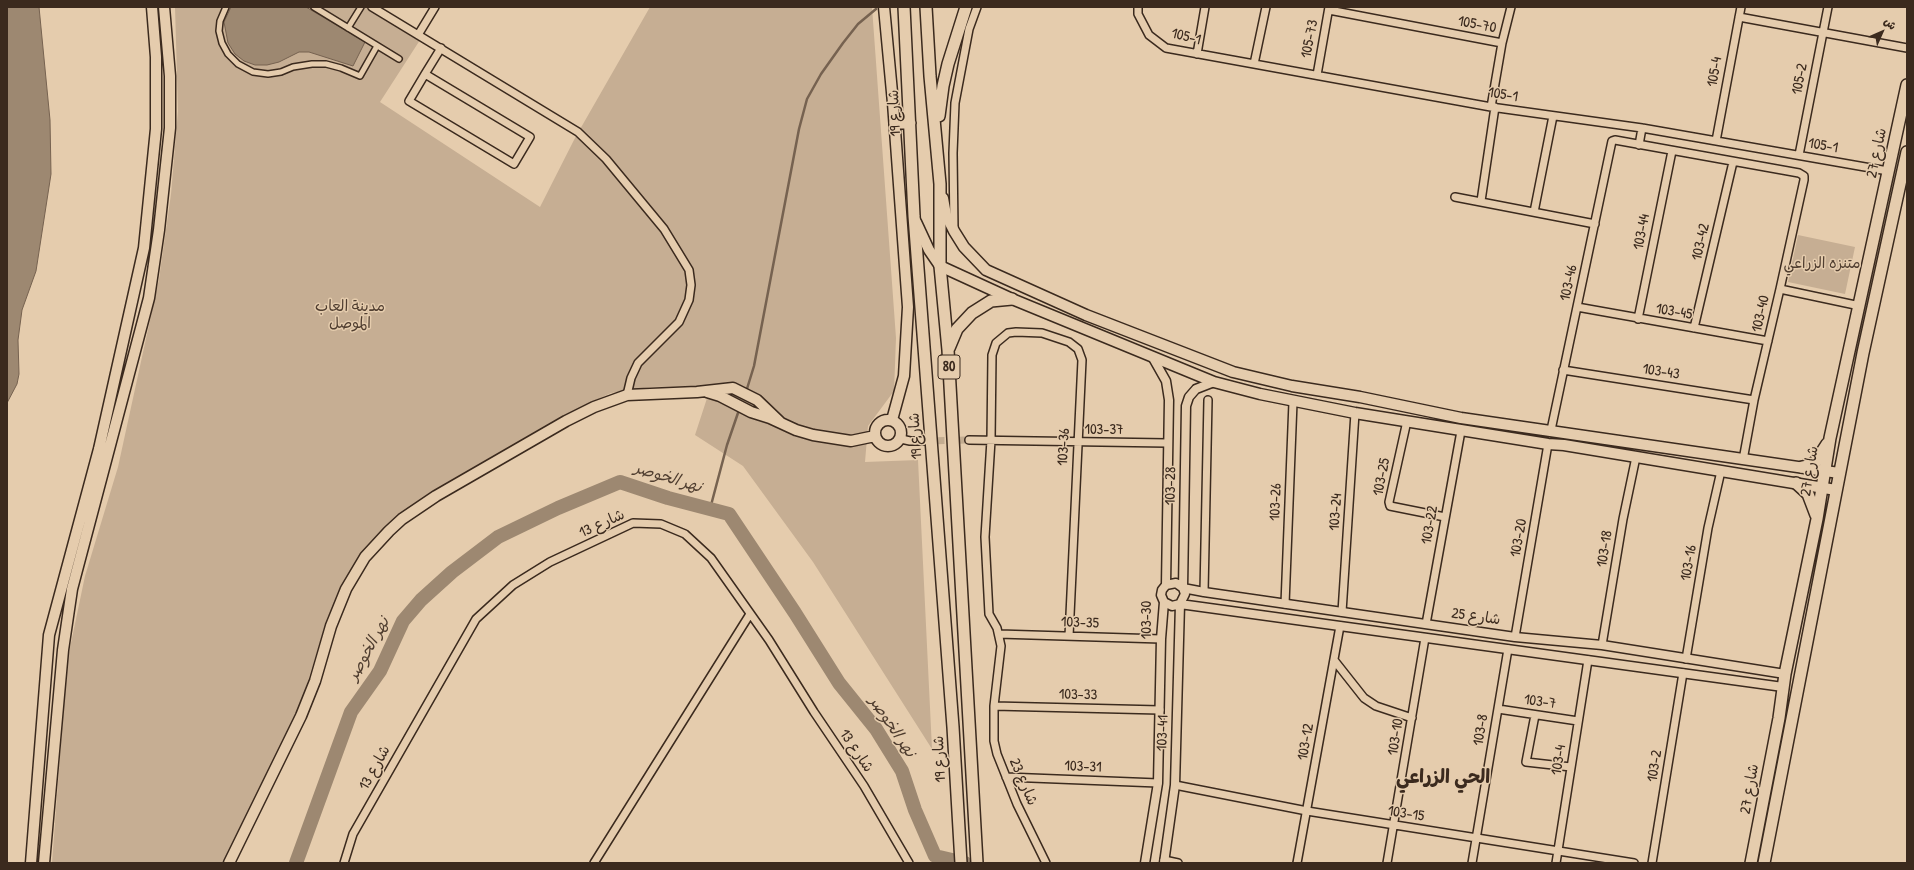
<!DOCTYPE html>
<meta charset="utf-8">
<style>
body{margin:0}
#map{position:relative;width:1914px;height:870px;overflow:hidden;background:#e5ccad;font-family:"Patrick Hand","Playpen Sans Arabic",sans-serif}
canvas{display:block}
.frame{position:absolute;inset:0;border:8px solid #3b2a1e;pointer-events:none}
.north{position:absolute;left:1862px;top:12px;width:40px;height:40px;-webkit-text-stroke:3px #e5ccad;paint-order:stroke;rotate:45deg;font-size:11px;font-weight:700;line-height:16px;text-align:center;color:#3b2a1e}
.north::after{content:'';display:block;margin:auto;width:14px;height:18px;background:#3b2a1e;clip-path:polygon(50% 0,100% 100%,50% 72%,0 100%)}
</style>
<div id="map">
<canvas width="1914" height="870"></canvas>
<div class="frame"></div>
<div class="north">ش</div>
</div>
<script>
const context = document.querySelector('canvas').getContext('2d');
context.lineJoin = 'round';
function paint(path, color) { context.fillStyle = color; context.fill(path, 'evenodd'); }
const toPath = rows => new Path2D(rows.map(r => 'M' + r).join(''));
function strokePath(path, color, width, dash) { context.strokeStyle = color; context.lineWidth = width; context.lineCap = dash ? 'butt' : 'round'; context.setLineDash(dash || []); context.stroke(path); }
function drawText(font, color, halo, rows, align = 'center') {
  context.font = font + ' "Patrick Hand","Playpen Sans Arabic",sans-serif'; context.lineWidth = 3; context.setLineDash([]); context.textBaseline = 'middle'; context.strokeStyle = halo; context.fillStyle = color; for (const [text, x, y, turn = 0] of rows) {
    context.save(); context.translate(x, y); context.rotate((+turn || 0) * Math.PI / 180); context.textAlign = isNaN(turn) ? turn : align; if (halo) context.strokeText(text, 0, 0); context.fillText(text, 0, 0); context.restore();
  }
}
paint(toPath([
 [175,7,368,7,420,40,380,102,540,207,575,138,650,7,872,7,896,338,894,391,868,426,865,462,918,460,932,749,813,562,743,466,695,435,711,386,650,387,611,393,587,404,421,500,393,521,367,547,345,582,327,619,298,713,226,863,52,863,67,662,85,576,118,467,159,279,171,194,178,111],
 [1798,235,1855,247,1845,294,1788,282]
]), '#c6ae93');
const water = toPath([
 [7,7,39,7,50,120,51,174,36,271,22,310,18,340,19,374,17,384,7,403,7,7],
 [231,7,306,7,365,42,353,66,309,52,299,52,279,62,267,65,255,65,244,61,235,54,228,43,224,22,231,7]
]);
paint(water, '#9d8871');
strokePath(water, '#766250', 1);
strokePath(toPath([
 [746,392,754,366,799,129,807,99,821,74,843,43,858,24,876,9],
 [710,509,727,445,739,410]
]), '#766250', 2.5);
strokePath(toPath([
 [296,863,351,712,380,671,403,621,421,600,452,572,498,537,558,508,620,482,668,498,729,514,795,613,839,683,876,729,902,771,915,810,935,856,965,863]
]), '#9d8871', 14);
strokePath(toPath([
 [927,441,969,440]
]), '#c3ac90', 7, [7, 3.5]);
const pedestrian = toPath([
 [226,7,220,21,219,31,222,43,228,54,238,64,253,72,268,74,281,72,293,67,312,64,326,64,341,68,360,76,377,46],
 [314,7,399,59],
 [348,28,361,7]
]);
const minor = toPath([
 [372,7,578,132,606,159,664,229,689,270,691,285,689,300,679,322,638,363,631,378,627,395],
 [1138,7,1138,14,1149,35,1166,48,1491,107,1642,128,1888,171],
 [1329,10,1502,43],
 [1739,17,1907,48],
 [418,35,435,7],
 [1197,54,1205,7],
 [1254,64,1266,7],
 [425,74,530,137,514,164,409,101,425,74,441,48],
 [1317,75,1329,7],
 [1491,107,1502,43,1511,7],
 [1716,141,1741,7],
 [1639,145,1642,128],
 [1799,155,1828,7],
 [1455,197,1595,224],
 [1481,201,1495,107],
 [1534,212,1553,116],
 [954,229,953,153,955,103,969,29,977,7],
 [1780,289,1860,306],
 [1577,307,1768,341],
 [1638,319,1672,151],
 [1694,328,1733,162],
 [1563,370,1754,400],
 [1407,421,1389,502,1390,506,1445,517],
 [1551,430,1612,141,1615,140,1799,173,1804,176,1804,180,1780,289,1754,400,1743,460],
 [901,439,910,441,924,441],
 [969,440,1167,443],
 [1204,592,1208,400],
 [1285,604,1293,402],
 [1342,612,1355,413],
 [1426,624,1461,431],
 [999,634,1161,639],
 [1515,637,1548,444],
 [1602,645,1623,519,1636,457],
 [1686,659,1708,528,1721,471],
 [1334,660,1364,698,1376,706,1412,718],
 [994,706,1160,710],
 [1498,709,1578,721],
 [1535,715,1526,762,1571,767],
 [1006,777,1158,783],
 [1175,785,1307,811,1634,863],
 [1164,860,1178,863],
 [344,863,353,834,476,619,513,585,550,562,633,523,661,524,685,534,711,558,769,640,814,712,864,786,909,863],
 [594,863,750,614],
 [1046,863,1017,804,997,754,994,741,994,706,1001,646,997,628,989,614,985,537,991,440,992,355,996,343,1008,333,1016,332,1042,333,1069,342,1078,349,1082,360,1069,636],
 [1297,863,1340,626],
 [1387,863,1425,638],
 [1472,863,1508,649],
 [1556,863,1588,660],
 [1652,863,1683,673]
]);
const tertiary = toPath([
 [1166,585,1176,583,1183,588,1204,592,1515,637,1602,645,1785,674],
 [1164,602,1172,606,1180,604,1783,687],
 [1145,863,1158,783,1161,639,1164,602,1161,595,1162,590,1166,585,1169,400,1166,381,1153,358],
 [1164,863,1175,785,1180,604,1185,594,1183,588,1186,406,1189,397,1196,389,1214,382]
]);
const secondary = toPath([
 [884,7,893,103,908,307,904,376,892,420],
 [943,198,946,215,954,231,964,247,986,270,1086,315,1233,372,1292,386,1360,397,1461,418,1839,473],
 [916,222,929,250,940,266,1012,299,1214,382,1260,394,1355,413,1548,444,1564,445,1836,490],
 [707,392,720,396,751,412,770,418,796,430,813,435,851,441,875,436],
 '875 433a13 13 0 1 1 26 0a13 13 0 1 1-26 0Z',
 [31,863,49,635,99,449,144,248,156,129,156,57,152,7],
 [44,863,63,650,72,589,149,298,159,230,170,128,170,76,164,7],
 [229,863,301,716,315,681,331,626,346,589,365,557,389,531,402,519,436,496,566,421,594,407,627,395,697,392,733,388,757,400,781,423]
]);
const primary = toPath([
 [1802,467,1811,465,1816,461,1827,444],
 [1796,483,1808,494,1816,515],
 [1751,863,1779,718,1785,674,1817,519,1830,438,1907,85],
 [1764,863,1863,353,1907,152]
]);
const trunk = toPath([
 [904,7,914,216,953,727,961,863],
 [926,7,930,76,940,184,940,266,948,350,977,863],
 [939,116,943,86,948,64,966,7],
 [895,123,910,123],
 [949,348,957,329,972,313,991,301,1012,299]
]);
strokePath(pedestrian, '#3b2a1e', 8);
strokePath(minor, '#3b2a1e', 10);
strokePath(tertiary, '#3b2a1e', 11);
strokePath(secondary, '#3b2a1e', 13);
strokePath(primary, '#3b2a1e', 14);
strokePath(trunk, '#3b2a1e', 14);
strokePath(pedestrian, '#e5ccad', 5);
strokePath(minor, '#e5ccad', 7);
strokePath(tertiary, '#e5ccad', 8);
strokePath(secondary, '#e5ccad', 10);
strokePath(primary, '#e5ccad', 11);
strokePath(trunk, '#e5ccad', 11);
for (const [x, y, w] of [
 [949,367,22]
]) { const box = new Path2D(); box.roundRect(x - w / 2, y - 12, w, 24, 3); context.fillStyle = '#e5ccad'; context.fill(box); strokePath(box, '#3b2a1e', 1); }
drawText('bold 14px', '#3b2a1e', null, [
 ["80",949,367]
]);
drawText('15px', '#3b2a1e', '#e5ccad', [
 ["105-70",1477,25,11],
 ["105-1",1186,37,14],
 ["105-73",1310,39,-79],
 ["105-4",1715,72,-80],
 ["105-2",1800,79,-79],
 ["105-1",1503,95,9],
 ["شارع 19",895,113,-93],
 ["105-1",1823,146,10],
 ["شارع 27",1877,153,-78],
 ["103-44",1642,232,-79],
 ["103-42",1701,242,-77],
 ["103-46",1569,283,-78],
 ["103-45",1674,312,10],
 ["103-40",1761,314,-77],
 ["103-43",1661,372,9],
 ["103-37",1104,430],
 ["شارع 19",916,436,-94],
 ["103-36",1064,447,-87],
 ["شارع 27",1810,471,-81],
 ["103-25",1382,477,-79],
 ["103-28",1171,486,-89],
 ["103-26",1276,502,-88],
 ["103-24",1336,512,-86],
 ["شارع 13",602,524,-24],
 ["103-22",1430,525,-80],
 ["103-20",1519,538,-80],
 ["103-18",1605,549,-81],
 ["103-16",1689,563,-80],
 ["شارع 25",1476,617,8],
 ["103-30",1147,620,-90],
 ["103-35",1080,623,2],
 ["103-33",1078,695,1],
 ["103-7",1540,702,8],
 ["103-8",1481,730,-81],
 ["103-41",1163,733,-88],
 ["103-10",1396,737,-81],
 ["103-12",1306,742,-80],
 ["شارع 13",856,751,56],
 ["شارع 19",940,759,-93],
 ["103-4",1559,760,-81],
 ["103-2",1655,766,-81],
 ["103-31",1083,767,2],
 ["شارع 13",375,768,-61],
 ["شارع 23",1023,782,67],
 ["شارع 27",1750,789,-80],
 ["103-15",1406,814,9]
]);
drawText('15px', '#503e30', '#e5ccad', [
 ["متنزه الزراعي",1822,264],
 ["مدينة العاب",350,307],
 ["الموصل",350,324]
]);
drawText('italic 16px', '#4f3d2f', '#e5ccad', [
 ["نهر الخوصر",668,478,17],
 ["نهر الخوصر",369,649,-61],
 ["نهر الخوصر",892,727,56]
]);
drawText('bold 19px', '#3b2a1e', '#e5ccad', [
 ["الحي الزراعي",1443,778]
]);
</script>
